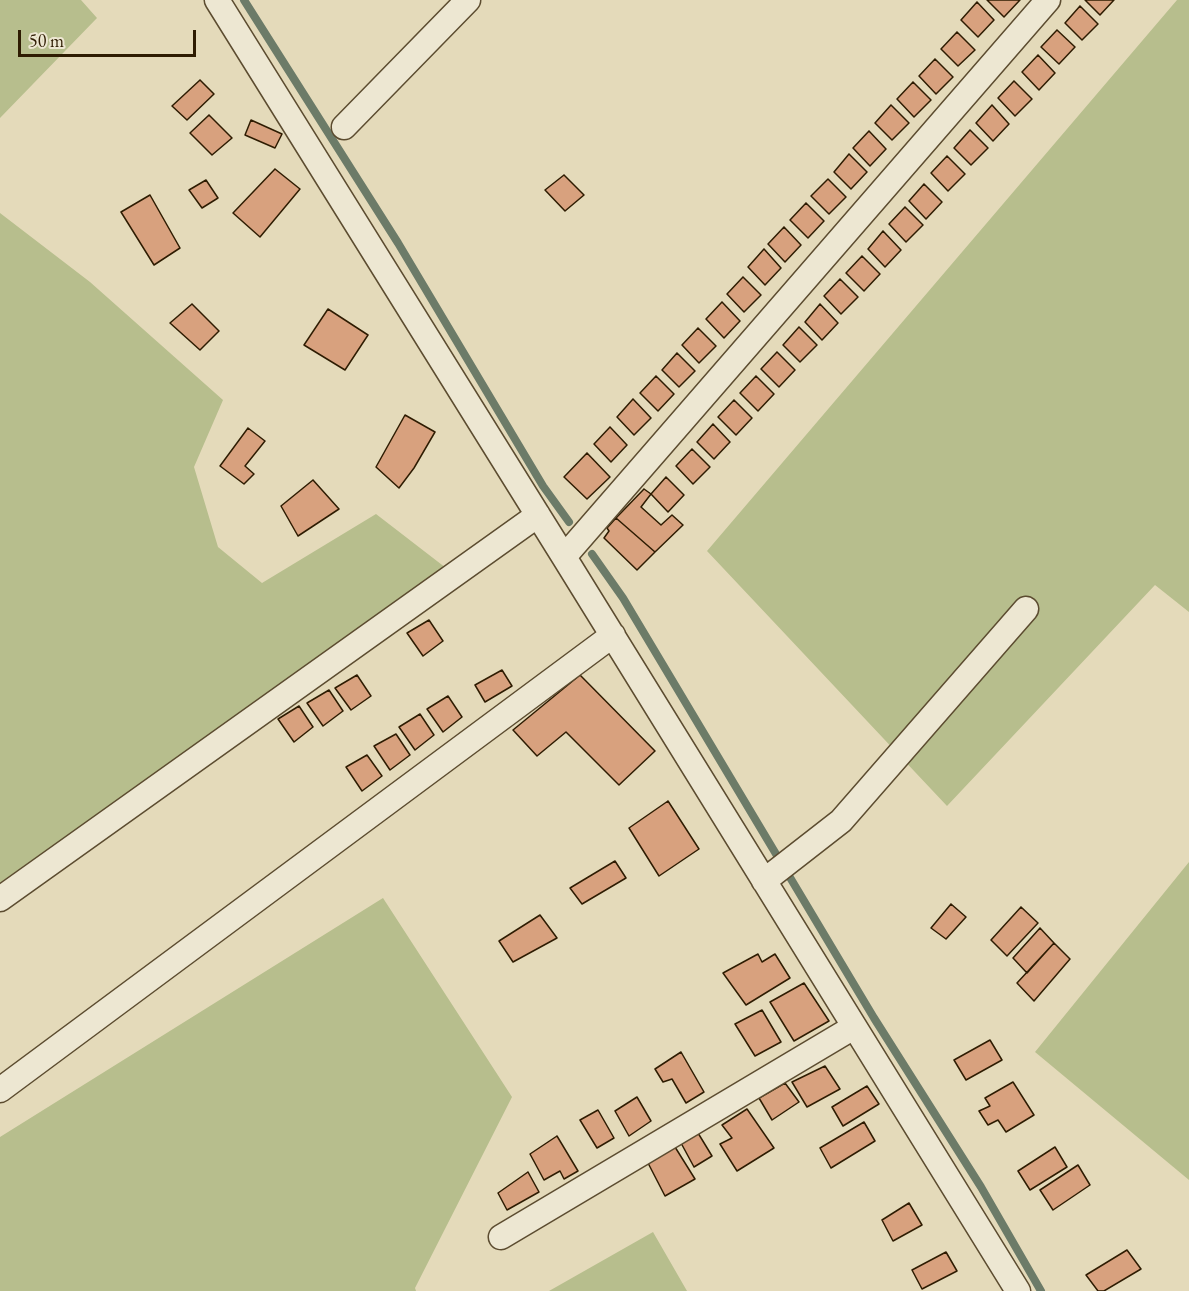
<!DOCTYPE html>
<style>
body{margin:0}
#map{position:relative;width:1189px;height:1291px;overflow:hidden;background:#e4daba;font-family:"EB Garamond",serif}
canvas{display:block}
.scale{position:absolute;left:18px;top:30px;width:178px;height:27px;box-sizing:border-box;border:3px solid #2e1c02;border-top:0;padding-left:8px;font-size:18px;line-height:21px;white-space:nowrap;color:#2e1c02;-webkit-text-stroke:4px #ede7d2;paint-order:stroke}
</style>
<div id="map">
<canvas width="1189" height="1291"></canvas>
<div class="scale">50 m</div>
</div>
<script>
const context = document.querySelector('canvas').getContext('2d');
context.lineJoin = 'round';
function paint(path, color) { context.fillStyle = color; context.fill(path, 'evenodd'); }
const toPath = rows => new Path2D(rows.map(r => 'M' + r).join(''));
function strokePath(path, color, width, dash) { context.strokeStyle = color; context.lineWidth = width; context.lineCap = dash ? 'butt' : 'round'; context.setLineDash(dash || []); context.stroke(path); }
paint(toPath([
 [0,0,81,0,97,18,0,118],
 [1177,0,1189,0,1189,612,1155,585,947,806,707,551],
 [0,213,90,282,223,400,194,467,218,547,262,583,376,514,446,568,0,883],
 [1189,862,1189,1180,1035,1052],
 [383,898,512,1097,415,1288,416,1291,0,1291,0,1137],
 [653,1232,687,1291,549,1291]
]), '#b7be8d');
strokePath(toPath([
 [244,0,398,243,543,486,569,522],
 [592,554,623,598,874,1018,981,1187,1041,1291]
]), '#6c7b68', 8);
const building = toPath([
 [987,0,1020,0,1004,17,987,0],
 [1085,0,1114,0,1100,15,1085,0],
 [977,2,994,20,978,37,961,20,977,2],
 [1080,6,1098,24,1082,40,1065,23,1080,6],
 [1057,30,1075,47,1059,64,1041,47,1057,30],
 [957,32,975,50,958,66,941,49,957,32],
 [1038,55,1055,73,1039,90,1022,72,1038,55],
 [935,59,953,77,936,94,919,76,935,59],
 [200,80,214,94,187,120,172,106,200,80],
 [1014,81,1032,99,1015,116,998,98,1014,81],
 [913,82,931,100,914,117,897,99,913,82],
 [891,105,909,123,892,140,875,123,891,105],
 [992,105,1009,124,993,141,976,123,992,105],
 [209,115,232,138,212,155,190,133,209,115],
 [251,120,282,134,275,148,245,135,251,120],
 [970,130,988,148,971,165,954,148,970,130],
 [869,131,886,149,870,166,853,148,869,131],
 [849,154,867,172,851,189,834,172,849,154],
 [947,156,965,174,948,191,931,173,947,156],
 [275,169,300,189,260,237,233,213,275,169],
 [564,175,584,195,565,211,545,190,564,175],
 [828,179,846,197,829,214,811,196,828,179],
 [206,180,218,198,202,208,189,190,206,180],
 [924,184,942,202,926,219,909,201,924,184],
 [150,195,180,248,154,265,121,212,150,195],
 [806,203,824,221,808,238,790,220,806,203],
 [905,207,923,225,906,242,889,224,905,207],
 [784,227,801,245,785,262,768,244,784,227],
 [883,231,901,250,885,267,868,249,883,231],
 [764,249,781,268,765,285,748,267,764,249],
 [862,256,880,274,864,291,846,273,862,256],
 [743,277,761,295,744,312,727,294,743,277],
 [840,279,858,297,841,314,824,296,840,279],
 [722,302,740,321,724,338,706,319,722,302],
 [192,304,219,331,200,350,170,323,192,304],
 [820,304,838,323,822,340,805,322,820,304],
 [328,309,368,335,345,370,304,345,328,309],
 [799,327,817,345,800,362,783,345,799,327],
 [698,328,716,346,699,363,682,345,698,328],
 [777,352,795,370,779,387,761,369,777,352],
 [677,353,695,371,679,387,662,370,677,353],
 [656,376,674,394,658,411,640,393,656,376],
 [756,376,774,394,758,411,740,393,756,376],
 [633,399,651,418,634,435,617,417,633,399],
 [734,400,752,418,736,435,718,417,734,400],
 [405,415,435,432,414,468,399,488,376,467,405,415],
 [713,424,730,442,714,459,697,442,713,424],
 [610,427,627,445,611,462,594,444,610,427],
 [248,428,265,441,245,466,254,474,244,484,220,466,248,428],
 [692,449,710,467,693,484,676,466,692,449],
 [587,453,610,477,587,499,564,477,587,453],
 [666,477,684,495,668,512,651,494,666,477],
 [313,480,339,509,298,536,281,506,313,480],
 [644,489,651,494,641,507,661,525,672,515,683,525,655,552,616,518,644,489],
 [616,518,655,552,637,570,604,538,609,531,607,528,616,518],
 [429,620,443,641,423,656,407,633,429,620],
 [502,670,512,686,485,702,475,685,502,670],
 [357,675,371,696,351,710,335,688,357,675],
 [580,675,655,751,619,785,566,732,537,756,513,730,580,675],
 [329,690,343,711,323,726,307,703,329,690],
 [448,696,462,717,443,732,427,709,448,696],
 [299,706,313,727,294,742,278,719,299,706],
 [420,714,434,735,415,750,399,727,420,714],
 [396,734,410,755,390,770,374,746,396,734],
 [367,755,382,776,362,791,346,767,367,755],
 [668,801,699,849,659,876,629,828,668,801],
 [615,861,626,878,582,904,570,888,615,861],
 [951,904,966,917,946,939,931,928,951,904],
 [1021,907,1038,923,1007,956,991,940,1021,907],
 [540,915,557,938,513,962,499,941,540,915],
 [1040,928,1054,943,1027,973,1013,958,1040,928],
 [1054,943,1070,959,1034,1001,1017,983,1054,943],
 [758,954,762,962,775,954,790,978,746,1005,723,973,758,954],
 [804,983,829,1021,794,1041,770,1002,804,983],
 [762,1010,781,1042,755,1056,735,1024,762,1010],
 [990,1040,1002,1060,966,1080,954,1060,990,1040],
 [681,1052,704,1092,686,1103,672,1079,663,1082,655,1069,681,1052],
 [825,1066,840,1089,807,1107,792,1082,825,1066],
 [1013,1082,1034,1115,1006,1132,998,1120,988,1125,979,1111,990,1106,985,1098,1013,1082],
 [785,1083,799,1102,772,1120,759,1098,785,1083],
 [867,1086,879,1104,843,1126,832,1107,867,1086],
 [637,1097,651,1121,629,1136,615,1111,637,1097],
 [747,1109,774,1148,737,1171,720,1144,732,1138,722,1125,747,1109],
 [598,1110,614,1138,597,1148,580,1120,598,1110],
 [864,1122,875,1141,831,1168,820,1148,864,1122],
 [698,1133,712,1156,694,1167,681,1143,698,1133],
 [557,1136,578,1171,564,1179,560,1171,544,1180,530,1154,557,1136],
 [675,1147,695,1179,665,1196,648,1163,675,1147],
 [1055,1147,1067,1167,1030,1190,1018,1171,1055,1147],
 [1078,1165,1090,1185,1053,1210,1040,1190,1078,1165],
 [528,1172,539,1192,507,1210,498,1193,528,1172],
 [909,1203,922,1225,893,1241,882,1220,909,1203],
 [1127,1250,1141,1269,1104,1291,1098,1291,1086,1275,1127,1250],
 [946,1252,957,1271,922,1289,912,1270,946,1252]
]);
paint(building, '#d8a17e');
strokePath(building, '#2e1c02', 1.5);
const street = toPath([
 [217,0,564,557,1018,1291],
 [344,127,468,0],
 [564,557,1048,0],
 [764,881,841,821,1026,609],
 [0,899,538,515],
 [0,1090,613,635],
 [501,1237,854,1027]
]);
strokePath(street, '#5c4c30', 27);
strokePath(street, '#ede7d2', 24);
</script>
